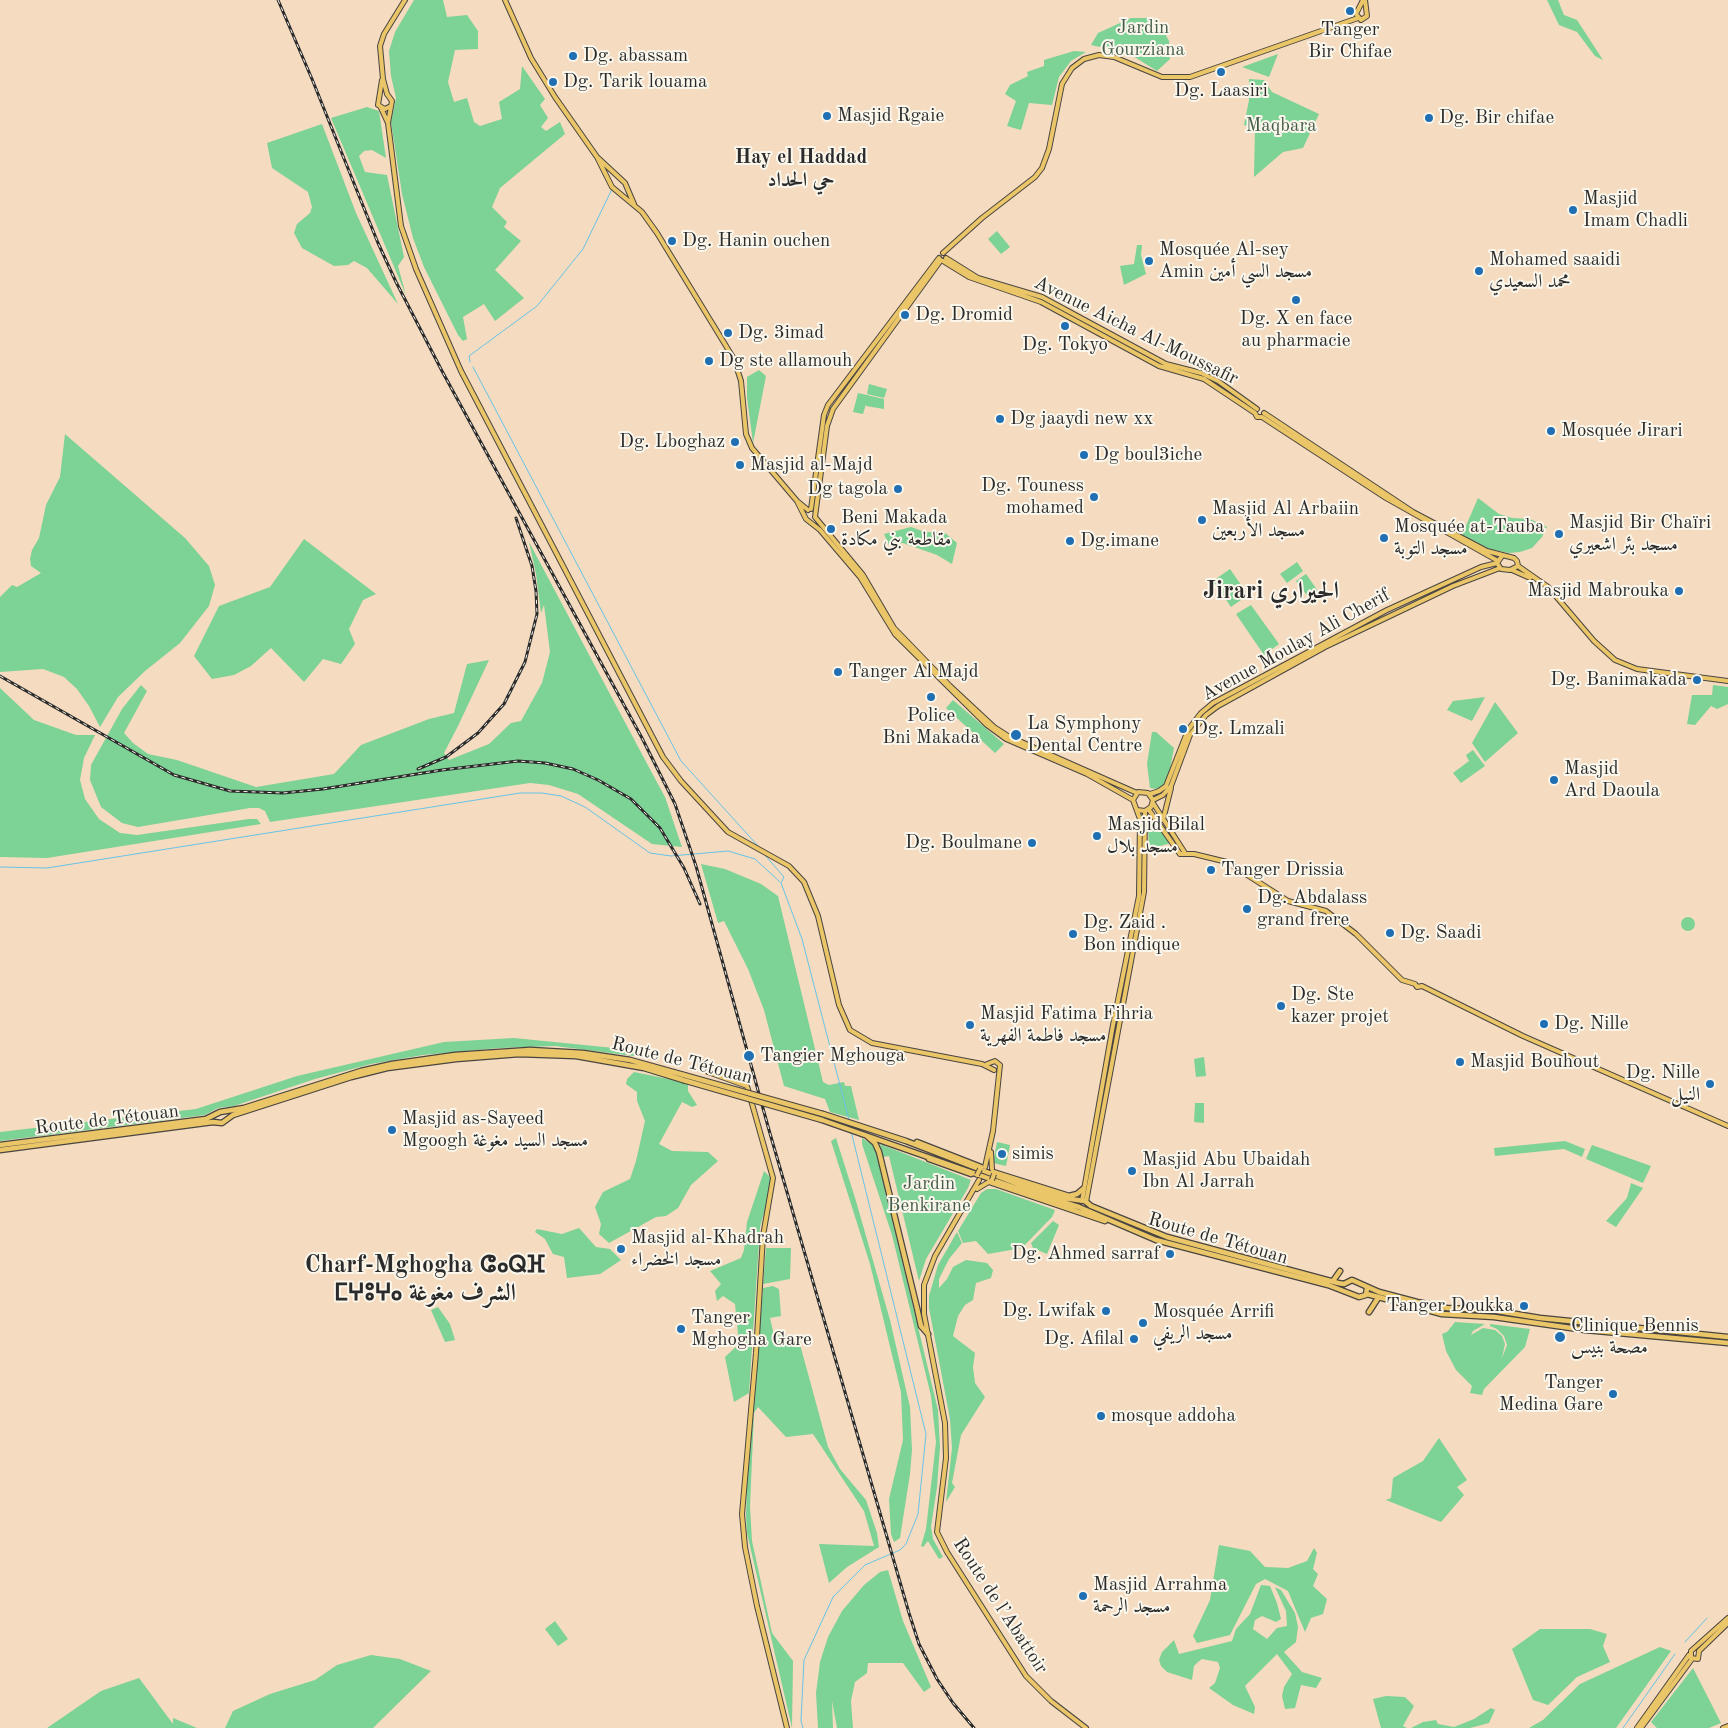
<!DOCTYPE html>
<meta charset="utf-8">
<style>
body{margin:0}
canvas{display:block;background:#f5dbbf}
</style>
<canvas width="1728" height="1728"></canvas>
<script>
const context = document.querySelector('canvas').getContext('2d');
context.lineJoin = 'round';
function paint(path, color) { context.fillStyle = color; context.fill(path, 'evenodd'); }
const toPath = rows => new Path2D(rows.map(r => 'M' + r).join(''));
function strokePath(path, color, width, dash) { context.strokeStyle = color; context.lineWidth = width; context.lineCap = dash ? 'butt' : 'round'; context.setLineDash(dash || []); context.stroke(path); }
function drawText(font, color, halo, rows, align = 'center') {
  context.font = font + ' "Old Standard TT",Amiri,"Noto Sans Tifinagh",serif'; context.lineWidth = 4; context.setLineDash([]); context.textBaseline = 'middle'; context.strokeStyle = halo; context.fillStyle = color; for (const [text, x, y, turn = 0] of rows) {
    context.save(); context.translate(x, y); context.rotate((+turn || 0) * Math.PI / 180); context.textAlign = isNaN(turn) ? turn : align; if (halo) context.strokeText(text, 0, 0); context.fillText(text, 0, 0); context.restore();
  }
}
paint(toPath([
 [414,0,443,0,447,17,467,15,478,31,478,49,455,50,448,82,454,102,467,98,474,122,480,126,502,119,499,102,520,89,522,66,545,99,540,105,548,118,541,127,546,131,560,122,565,134,500,188,492,207,507,222,504,227,521,241,495,270,524,298,495,321,484,304,463,317,467,339,463,341,458,335,424,267,413,238,402,194,391,122,396,98,391,76,389,51,395,32],
 [1547,0,1558,0,1564,15,1577,20,1603,60,1595,56,1577,32,1559,25],
 [1131,18,1151,18,1163,30,1169,41,1170,59,1157,71,1128,53,1091,45,1098,33],
 [1074,51,1086,52,1071,61,1059,77,1052,105,1029,103,1021,130,1007,126,1016,101,1005,94,1010,85,1028,76,1027,72,1044,66,1044,60],
 [1278,54,1269,77,1242,67],
 [1249,79,1264,80,1272,92,1319,114,1303,148,1283,152,1254,177,1255,128,1244,125,1249,100],
 [367,107,379,111,386,158,372,150,364,151,359,156,365,172,387,175,404,257,398,266,406,295,331,118],
 [322,124,356,213,398,304,367,268,354,261,348,265,334,266,302,248,294,233,297,224,310,213,312,207,308,192,272,168,267,143],
 [997,231,1010,247,1001,254,988,239],
 [1137,245,1142,245,1141,255,1146,274,1124,285,1120,266,1134,264],
 [759,370,766,376,753,443,747,398,747,377],
 [869,384,887,389,884,398,867,394],
 [858,393,884,399,884,409,866,406,866,404,863,414,853,412],
 [65,434,185,538,209,566,215,585,209,606,180,643,145,671,118,697,100,727,89,706,77,689,64,677,43,669,0,672,0,597,12,585,17,587,41,573,31,566,30,559,32,550,39,538,46,505,60,477],
 [1478,498,1499,514,1512,518,1530,519,1547,527,1542,537,1532,548,1520,552,1509,553,1489,549,1462,535],
 [911,527,925,532,944,532,957,543,952,564,937,555,903,543,889,545,884,534],
 [304,539,376,594,363,600,349,629,355,644,341,664,323,659,304,682,271,648,251,666,234,675,212,679,194,656,219,606,270,587],
 [529,542,652,773,665,797,682,847,652,844,578,794,549,785,530,783,270,822,265,811,259,808,250,808,138,827,122,823,101,807,90,780,91,765,122,709,141,685,147,691,124,733,133,743,148,754,177,760,256,787,334,774,361,745,429,719,454,713,467,664,489,660,458,726,444,753,449,760,489,744,511,723,521,721,542,683,550,652,544,605,541,613,536,574],
 [1297,562,1303,571,1287,583,1280,574],
 [1230,569,1248,595,1231,607,1213,581],
 [1306,574,1318,591,1309,598,1296,581],
 [1251,605,1279,644,1264,655,1236,614],
 [1713,685,1728,687,1728,704,1717,709,1711,706,1695,725,1687,724,1692,695,1712,695],
 [0,688,34,720,76,735,95,735,84,758,80,780,85,799,99,819,120,833,137,835,249,819,257,819,261,824,47,858,0,857],
 [1485,697,1472,721,1447,710,1453,701],
 [953,700,1004,744,995,753,946,708],
 [1495,702,1518,733,1485,762,1472,743],
 [1152,732,1156,732,1174,748,1169,774,1163,786,1157,789,1150,788,1147,764],
 [1473,750,1485,766,1461,783,1453,773,1469,761,1466,755],
 [1154,820,1171,843,1149,849,1148,824],
 [701,864,725,869,761,884,778,896,823,1082,829,1085,844,1082,845,1086,851,1086,859,1120,830,1112,825,1099,784,1086,764,1010,748,969,724,921,718,923],
 '1681 924a7 7 0 1 1 14 0a7 7 0 1 1-14 0Z',
 [514,1038,634,1050,634,1056,555,1046,499,1048,423,1055,371,1064,315,1079,234,1106,218,1108,205,1115,0,1141,0,1132,196,1109,297,1076,444,1042],
 [1204,1057,1206,1076,1196,1077,1194,1059],
 [634,1072,688,1083,688,1091,697,1105,692,1107,682,1102,659,1144,672,1151,708,1152,718,1161,691,1185,678,1208,666,1216,656,1217,609,1243,599,1234,601,1224,595,1207,603,1192,630,1179,636,1161,645,1121,637,1101,637,1092,626,1084,627,1079],
 [1195,1103,1204,1103,1204,1123,1194,1122],
 [836,1138,856,1201,890,1320,910,1407,912,1450,910,1474,900,1538,894,1542,891,1534,889,1499,903,1440,901,1392,870,1264,831,1141],
 [862,1138,874,1146,878,1161,938,1410,940,1447,937,1487,931,1527,933,1539,943,1557,939,1559,928,1541,923,1547,921,1546,926,1529,936,1442,931,1396,892,1235,862,1144],
 [1565,1141,1585,1149,1582,1157,1564,1149,1495,1156,1494,1148],
 [997,1142,1010,1145,1006,1166,993,1163],
 [880,1144,971,1180,968,1188,926,1259,919,1281,889,1156,883,1157],
 [1592,1145,1651,1166,1643,1183,1586,1159],
 [764,1171,770,1177,772,1184,760,1227,749,1393,734,1402,725,1357,739,1344,735,1304,723,1296,717,1301,715,1291,721,1284,710,1271,741,1258,744,1250,747,1222],
 [1631,1183,1643,1188,1616,1227,1606,1221,1627,1198],
 [987,1189,996,1189,1055,1210,1052,1217,1022,1248,988,1254,976,1241,963,1243,958,1231,981,1193],
 [1053,1221,1059,1225,1047,1254,1033,1248,1031,1243],
 [579,1228,596,1247,610,1249,621,1260,600,1274,567,1278,564,1257,553,1254,545,1239,535,1232,537,1229,562,1234],
 [957,1232,962,1243,949,1259,939,1279,939,1288,947,1279,953,1267,966,1260,987,1263,993,1270,991,1278,976,1283,973,1300,965,1305,958,1316,953,1336,975,1353,973,1367,975,1383,985,1397,961,1435,952,1483,955,1487,946,1502,952,1448,950,1419,929,1308,929,1296,938,1265],
 [766,1248,791,1248,790,1279,763,1284],
 [773,1286,779,1289,781,1316,770,1318,774,1335,800,1336,801,1348,828,1447,840,1469,866,1500,877,1533,879,1547,847,1567,829,1583,819,1544,874,1546,864,1511,813,1434,786,1437,758,1407,754,1413,750,1506,752,1541,772,1633,793,1661,792,1728,747,1533,746,1515,748,1460,763,1288],
 [438,1307,450,1324,455,1340,445,1342,431,1310],
 [1455,1322,1485,1324,1473,1331,1471,1335,1483,1328,1495,1330,1502,1336,1505,1344,1502,1358,1507,1345,1504,1336,1497,1329,1490,1326,1490,1324,1530,1329,1525,1347,1484,1389,1482,1395,1470,1393,1472,1386,1456,1370,1446,1351,1442,1334,1447,1332],
 [1439,1438,1467,1480,1457,1487,1464,1495,1441,1522,1386,1500,1391,1498,1393,1478,1423,1461],
 [1219,1545,1250,1551,1265,1567,1288,1568,1307,1561,1314,1548,1317,1553,1313,1569,1318,1574,1313,1586,1327,1599,1323,1614,1311,1618,1305,1632,1288,1591,1265,1579,1256,1584,1230,1635,1197,1643,1193,1636,1210,1600],
 [888,1570,903,1621,931,1687,924,1692,903,1663,868,1663,867,1673,855,1682,851,1701,853,1728,837,1728,832,1701,833,1728,818,1728,816,1693,820,1662,828,1637,842,1611,864,1585,880,1572],
 [1261,1585,1270,1586,1277,1603,1281,1619,1276,1622,1262,1616,1255,1620,1253,1629,1267,1639,1277,1628,1287,1626,1286,1611,1275,1587,1281,1590,1295,1613,1298,1627,1296,1642,1284,1652,1302,1672,1322,1678,1316,1688,1301,1685,1295,1708,1285,1709,1282,1696,1284,1687,1292,1674,1277,1654,1245,1686,1255,1707,1254,1714,1233,1705,1209,1688,1215,1683,1220,1668,1218,1662,1202,1659,1198,1662,1194,1666,1192,1680,1167,1672,1161,1666,1159,1660,1162,1652,1174,1640,1179,1654,1232,1641,1236,1629,1250,1614],
 [555,1621,568,1639,558,1646,545,1629],
 [1540,1629,1590,1629,1607,1634,1603,1646,1610,1662,1577,1677,1548,1705,1533,1700,1512,1649],
 [1660,1647,1671,1651,1616,1728,1529,1728,1543,1720,1580,1684],
 [371,1655,400,1659,431,1671,373,1728,225,1728,233,1711,270,1694,315,1680,337,1665],
 [1693,1668,1721,1723,1709,1728,1657,1728,1651,1722],
 [139,1678,173,1724,173,1718,197,1728,47,1728,101,1691],
 [1386,1696,1405,1697,1414,1706,1403,1726,1407,1728,1381,1728,1373,1699],
 [1491,1708,1495,1710,1489,1723,1470,1728,1411,1728,1423,1722,1436,1720,1438,1724,1454,1727,1474,1719]
]), '#7dd296');
strokePath(toPath([
 [470,362,469,356,537,306,583,249,612,189],
 [473,367,681,761,759,847],
 [764,854,784,877,781,883,802,939,849,1120],
 [0,867,47,868,520,793,542,793,561,796,585,807,650,853,671,856,728,851,755,859,780,882],
 [1685,1642,1707,1618],
 [803,1728,801,1721,804,1660,833,1597,865,1565,900,1550,906,1544,918,1514,926,1434,851,1131],
 [1623,1728,1675,1654]
]), '#68c3e6', 1);
const major = toPath([
 [505,0,531,58,555,97,597,157,625,183,634,204],
 [1363,0,1356,14,1361,20,1367,16,1365,0],
 [382,80,378,105,385,109,391,106],
 [381,108,388,123,401,226,416,269,461,371,663,757,681,781,728,832,789,866,804,882,818,916,839,1005,850,1030,872,1043,982,1064,994,1070],
 [388,123,392,101,387,94,383,79,380,46,384,34,405,0],
 [597,157,612,187,642,212,657,233,734,359,741,381,746,434,752,448,797,501,808,510],
 [943,253,982,218,1035,177,1042,168,1049,149,1062,84,1072,68,1084,59,1099,55,1114,57,1162,77,1190,77,1358,18],
 [946,258,978,278,1042,297,1166,364,1201,373,1218,381,1257,409],
 [943,261,969,277,1041,302,1159,366,1204,379,1255,413,1257,417,1262,417,1386,498,1498,561],
 [1264,413,1413,512,1487,551,1514,558,1517,561,1518,566,1510,570,1501,569,1497,563,1502,556],
 [797,501,806,519,820,530,860,577,895,634,987,725,1006,739,1087,774,1133,800],
 [811,509,824,415,828,405,939,258],
 [815,517,863,575,894,628,950,686,994,727,1008,736,1137,793],
 [815,517,827,426,833,409,941,260],
 [1518,566,1548,587,1594,641,1615,660,1637,669,1728,681],
 [1512,570,1530,578],
 [1150,794,1159,791,1166,786,1188,730,1201,713,1213,703,1387,610,1481,567,1497,563],
 [1153,800,1163,795,1171,786,1190,735,1206,715,1218,706,1325,647,1453,586,1500,568],
 [1153,803,1185,853],
 [1149,810,1180,854,1194,854,1227,862,1288,901,1326,911,1356,934,1402,980,1415,984,1417,987,1422,986,1523,1036,1728,1126],
 [1163,820,1171,788],
 [700,1060,708,1072,747,1086,773,1178,763,1236,756,1353,742,1514,745,1547,757,1606,787,1728],
 [991,1152,992,1169],
 [985,1167,993,1131,1000,1065,995,1061,987,1064],
 [979,1180,935,1256,924,1285,924,1314,945,1423,946,1458,937,1532,947,1552,1026,1676,1051,1701,1086,1728],
 [977,1189,992,1180],
 [1082,1201,1113,1025,1139,896,1140,819,1133,800,1138,792,1148,793,1153,800,1151,807,1145,811,1137,810],
 [1086,1202,1144,892,1145,811],
 [1699,1651,1698,1659,1691,1658,1691,1651,1728,1618],
 [1699,1651,1728,1623],
 [1637,1728,1689,1655],
 [1641,1728,1692,1659],
 [1723,1728,1728,1726]
]);
const highway = toPath([
 [823,1114,906,1141,1023,1186,1063,1198,1085,1201,1091,1206,1167,1237,1338,1283,1344,1284,1352,1280,1379,1292,1417,1302,1447,1308,1491,1310,1540,1318,1728,1337],
 [822,1120,1019,1189,1079,1207,1156,1240,1328,1285,1359,1297,1366,1295,1367,1288],
 [867,1136,875,1143,879,1152,917,1308,921,1326,928,1334],
 [917,1142,981,1167],
 [0,1145,206,1119,220,1112,244,1108,361,1071,392,1064,455,1055,530,1050,583,1053,630,1060,684,1075],
 [0,1150,213,1122,222,1123,233,1115,351,1077,387,1068,456,1059,519,1054,576,1056,644,1068,683,1080],
 [929,1159,971,1174],
 [993,1172,1069,1196,1077,1194,1083,1189],
 [990,1182,1105,1221],
 [1333,1281,1340,1271],
 [1367,1294,1442,1314,1494,1317,1585,1330,1728,1343],
 [1369,1312,1378,1298]
]);
strokePath(major, '#494541', 6);
strokePath(highway, '#494541', 7);
strokePath(major, '#eac669', 4);
strokePath(highway, '#eac669', 4.5);
const rail = toPath([
 [278,0,312,79,378,243,396,282,442,371,642,738,675,804,696,866,769,1130,909,1613,919,1644,937,1679,953,1703,974,1728],
 [0,676,174,775,230,791,283,793,323,789,442,770,518,761,545,763,573,769,598,780,631,799,660,828,684,868,700,904],
 [418,769,446,757,478,733,504,704,525,662,537,614,536,591,532,566,516,518]
]);
strokePath(rail, '#2b2b2b', 3);
strokePath(rail, '#fbf7ec', 1, [4]);
const majorBridge = toPath([
 [977,1175,980,1169],
 [992,1180,994,1174]
]);
const highwayBridge = toPath([
 [684,1075,823,1114],
 [683,1080,822,1120]
]);
strokePath(majorBridge, '#494541', 6, []);
strokePath(highwayBridge, '#494541', 7, []);
strokePath(majorBridge, '#eac669', 4);
strokePath(highwayBridge, '#eac669', 4.5);
for (const [x, y, r, color] of [
 [1350,11,5,"#1f6fb2"],
 [573,56,5,"#1f6fb2"],
 [1221,72,5,"#1f6fb2"],
 [553,82,5,"#1f6fb2"],
 [827,116,5,"#1f6fb2"],
 [1429,118,5,"#1f6fb2"],
 [1573,210,5,"#1f6fb2"],
 [672,241,5,"#1f6fb2"],
 [1149,261,5,"#1f6fb2"],
 [1479,271,5,"#1f6fb2"],
 [1296,300,5,"#1f6fb2"],
 [905,315,5,"#1f6fb2"],
 [1065,326,5,"#1f6fb2"],
 [728,333,5,"#1f6fb2"],
 [709,361,5,"#1f6fb2"],
 [1000,419,5,"#1f6fb2"],
 [1551,431,5,"#1f6fb2"],
 [735,442,5,"#1f6fb2"],
 [1084,455,5,"#1f6fb2"],
 [740,465,5,"#1f6fb2"],
 [898,489,5,"#1f6fb2"],
 [1094,497,5,"#1f6fb2"],
 [1202,520,5,"#1f6fb2"],
 [831,529,5,"#1f6fb2"],
 [1559,534,5,"#1f6fb2"],
 [1384,538,5,"#1f6fb2"],
 [1070,541,5,"#1f6fb2"],
 [1679,591,5,"#1f6fb2"],
 [838,672,5,"#1f6fb2"],
 [1697,680,5,"#1f6fb2"],
 [931,697,5,"#1f6fb2"],
 [1183,729,5,"#1f6fb2"],
 [1016,735,6,"#1f6fb2"],
 [1554,780,5,"#1f6fb2"],
 [1097,836,5,"#1f6fb2"],
 [1032,843,5,"#1f6fb2"],
 [1211,870,5,"#1f6fb2"],
 [1247,909,5,"#1f6fb2"],
 [1390,933,5,"#1f6fb2"],
 [1073,934,5,"#1f6fb2"],
 [1281,1006,5,"#1f6fb2"],
 [1544,1024,5,"#1f6fb2"],
 [970,1025,5,"#1f6fb2"],
 [749,1056,6,"#1f6fb2"],
 [1460,1062,5,"#1f6fb2"],
 [1710,1084,5,"#1f6fb2"],
 [392,1130,5,"#1f6fb2"],
 [1002,1154,5,"#1f6fb2"],
 [1132,1171,5,"#1f6fb2"],
 [621,1249,5,"#1f6fb2"],
 [1170,1254,5,"#1f6fb2"],
 [1524,1306,5,"#1f6fb2"],
 [1106,1311,5,"#1f6fb2"],
 [1143,1323,5,"#1f6fb2"],
 [681,1329,5,"#1f6fb2"],
 [1560,1337,6,"#1f6fb2"],
 [1134,1339,5,"#1f6fb2"],
 [1613,1394,5,"#1f6fb2"],
 [1101,1416,5,"#1f6fb2"],
 [1083,1596,5,"#1f6fb2"]
]) { const dot = new Path2D(); dot.arc(x, y, r, 0, 2 * Math.PI); context.fillStyle = color; context.fill(dot); strokePath(dot, '#fbf7ec', 2); }
drawText('19px', '#445d4b', '#fbf7ec', [
 ["Jardin",1143,28],
 ["Gourziana",1143,50],
 ["Maqbara",1281,126],
 ["Jardin",929,1184],
 ["Benkirane",929,1206]
]);
drawText('19px', '#2b2b2b', '#fbf7ec', [
 ["Tanger",1350,30,"center"],
 ["Bir Chifae",1350,52,"center"],
 ["Dg. abassam",583,56],
 ["Dg. Tarik louama",563,82],
 ["Dg. Laasiri",1221,91,"center"],
 ["Masjid Rgaie",837,116],
 ["Dg. Bir chifae",1439,118],
 ["Masjid",1583,199],
 ["Imam Chadli",1583,221],
 ["Dg. Hanin ouchen",682,241],
 ["Mosquée Al-sey",1159,250],
 ["Amin مسجد السي أمين",1159,272],
 ["Mohamed saaidi",1489,260],
 ["محمد السعيدي",1489,282],
 ["Dg. Dromid",915,315],
 ["Dg. X en face",1296,319,"center"],
 ["au pharmacie",1296,341,"center"],
 ["Dg. 3imad",738,333],
 ["Dg. Tokyo",1065,345,"center"],
 ["Dg ste allamouh",719,361],
 ["Dg jaaydi new xx",1010,419],
 ["Mosquée Jirari",1561,431],
 ["Dg. Lboghaz",725,442,"right"],
 ["Dg boul3iche",1094,455],
 ["Masjid al-Majd",750,465],
 ["Dg. Touness",1084,486,"right"],
 ["mohamed",1084,508,"right"],
 ["Dg tagola",888,489,"right"],
 ["Masjid Al Arbaiin",1212,509],
 ["مسجد الأربعين",1212,531],
 ["Beni Makada",841,518],
 ["مقاطعة بني مكادة",841,540],
 ["Masjid Bir Chaïri",1569,523],
 ["مسجد بئر اشعيري",1569,545],
 ["Mosquée at-Tauba",1394,527],
 ["مسجد التوبة",1394,549],
 ["Dg.imane",1080,541],
 ["Masjid Mabrouka",1669,591,"right"],
 ["Tanger Al Majd",848,672],
 ["Dg. Banimakada",1687,680,"right"],
 ["Police",931,716,"center"],
 ["Bni Makada",931,738,"center"],
 ["La Symphony",1027,724],
 ["Dental Centre",1027,746],
 ["Dg. Lmzali",1193,729],
 ["Masjid",1564,769],
 ["Ard Daoula",1564,791],
 ["Masjid Bilal",1107,825],
 ["مسجد بلال",1107,847],
 ["Dg. Boulmane",1022,843,"right"],
 ["Tanger Drissia",1221,870],
 ["Dg. Abdalass",1257,898],
 ["grand frere",1257,920],
 ["Dg. Zaid .",1083,923],
 ["Bon indique",1083,945],
 ["Dg. Saadi",1400,933],
 ["Dg. Ste",1291,995],
 ["kazer projet",1291,1017],
 ["Masjid Fatima Fihria",980,1014],
 ["مسجد فاطمة الفهرية",980,1036],
 ["Dg. Nille",1554,1024],
 ["Tangier Mghouga",760,1056],
 ["Masjid Bouhout",1470,1062],
 ["Dg. Nille",1700,1073,"right"],
 ["النيل",1700,1095,"right"],
 ["Masjid as-Sayeed",402,1119],
 ["Mgoogh مسجد السيد مغوغة",402,1141],
 ["simis",1012,1154],
 ["Masjid Abu Ubaidah",1142,1160],
 ["Ibn Al Jarrah",1142,1182],
 ["Masjid al-Khadrah",631,1238],
 ["مسجد الخضراء",631,1260],
 ["Dg. Ahmed sarraf",1160,1254,"right"],
 ["Tanger Doukka",1514,1306,"right"],
 ["Dg. Lwifak",1096,1311,"right"],
 ["Mosquée Arrifi",1153,1312],
 ["مسجد الريفي",1153,1334],
 ["Tanger",691,1318],
 ["Mghogha Gare",691,1340],
 ["Clinique Bennis",1571,1326],
 ["مصحة بنيس",1571,1348],
 ["Dg. Afilal",1124,1339,"right"],
 ["Tanger",1603,1383,"right"],
 ["Medina Gare",1603,1405,"right"],
 ["mosque addoha",1111,1416],
 ["Masjid Arrahma",1093,1585],
 ["مسجد الرحمة",1093,1607]
], 'left');
drawText('19px', '#2b2b2b', '#fbf7ec', [
 ["Avenue Aicha Al-Moussafir",1136,331,26],
 ["Avenue Moulay Ali Cherif",1296,645,-29],
 ["Route de Tétouan",682,1061,14],
 ["Route de Tétouan",107,1120,-7],
 ["Route de Tétouan",1218,1239,16],
 ["Route de l’Abattoir",1000,1606,57]
]);
drawText('bold 20px', '#2b2b2b', '#fbf7ec', [
 ["Hay el Haddad",801,158],
 ["حي الحداد",801,181]
]);
drawText('bold 24px', '#2b2b2b', '#fbf7ec', [
 ["Jirari الجيراري",1271,592],
 ["Charf-Mghogha ⵛⴰⵕⴼ",425,1266],
 ["ⵎⵖⵓⵖⴰ الشرف مغوغة",425,1294]
]);
</script>
